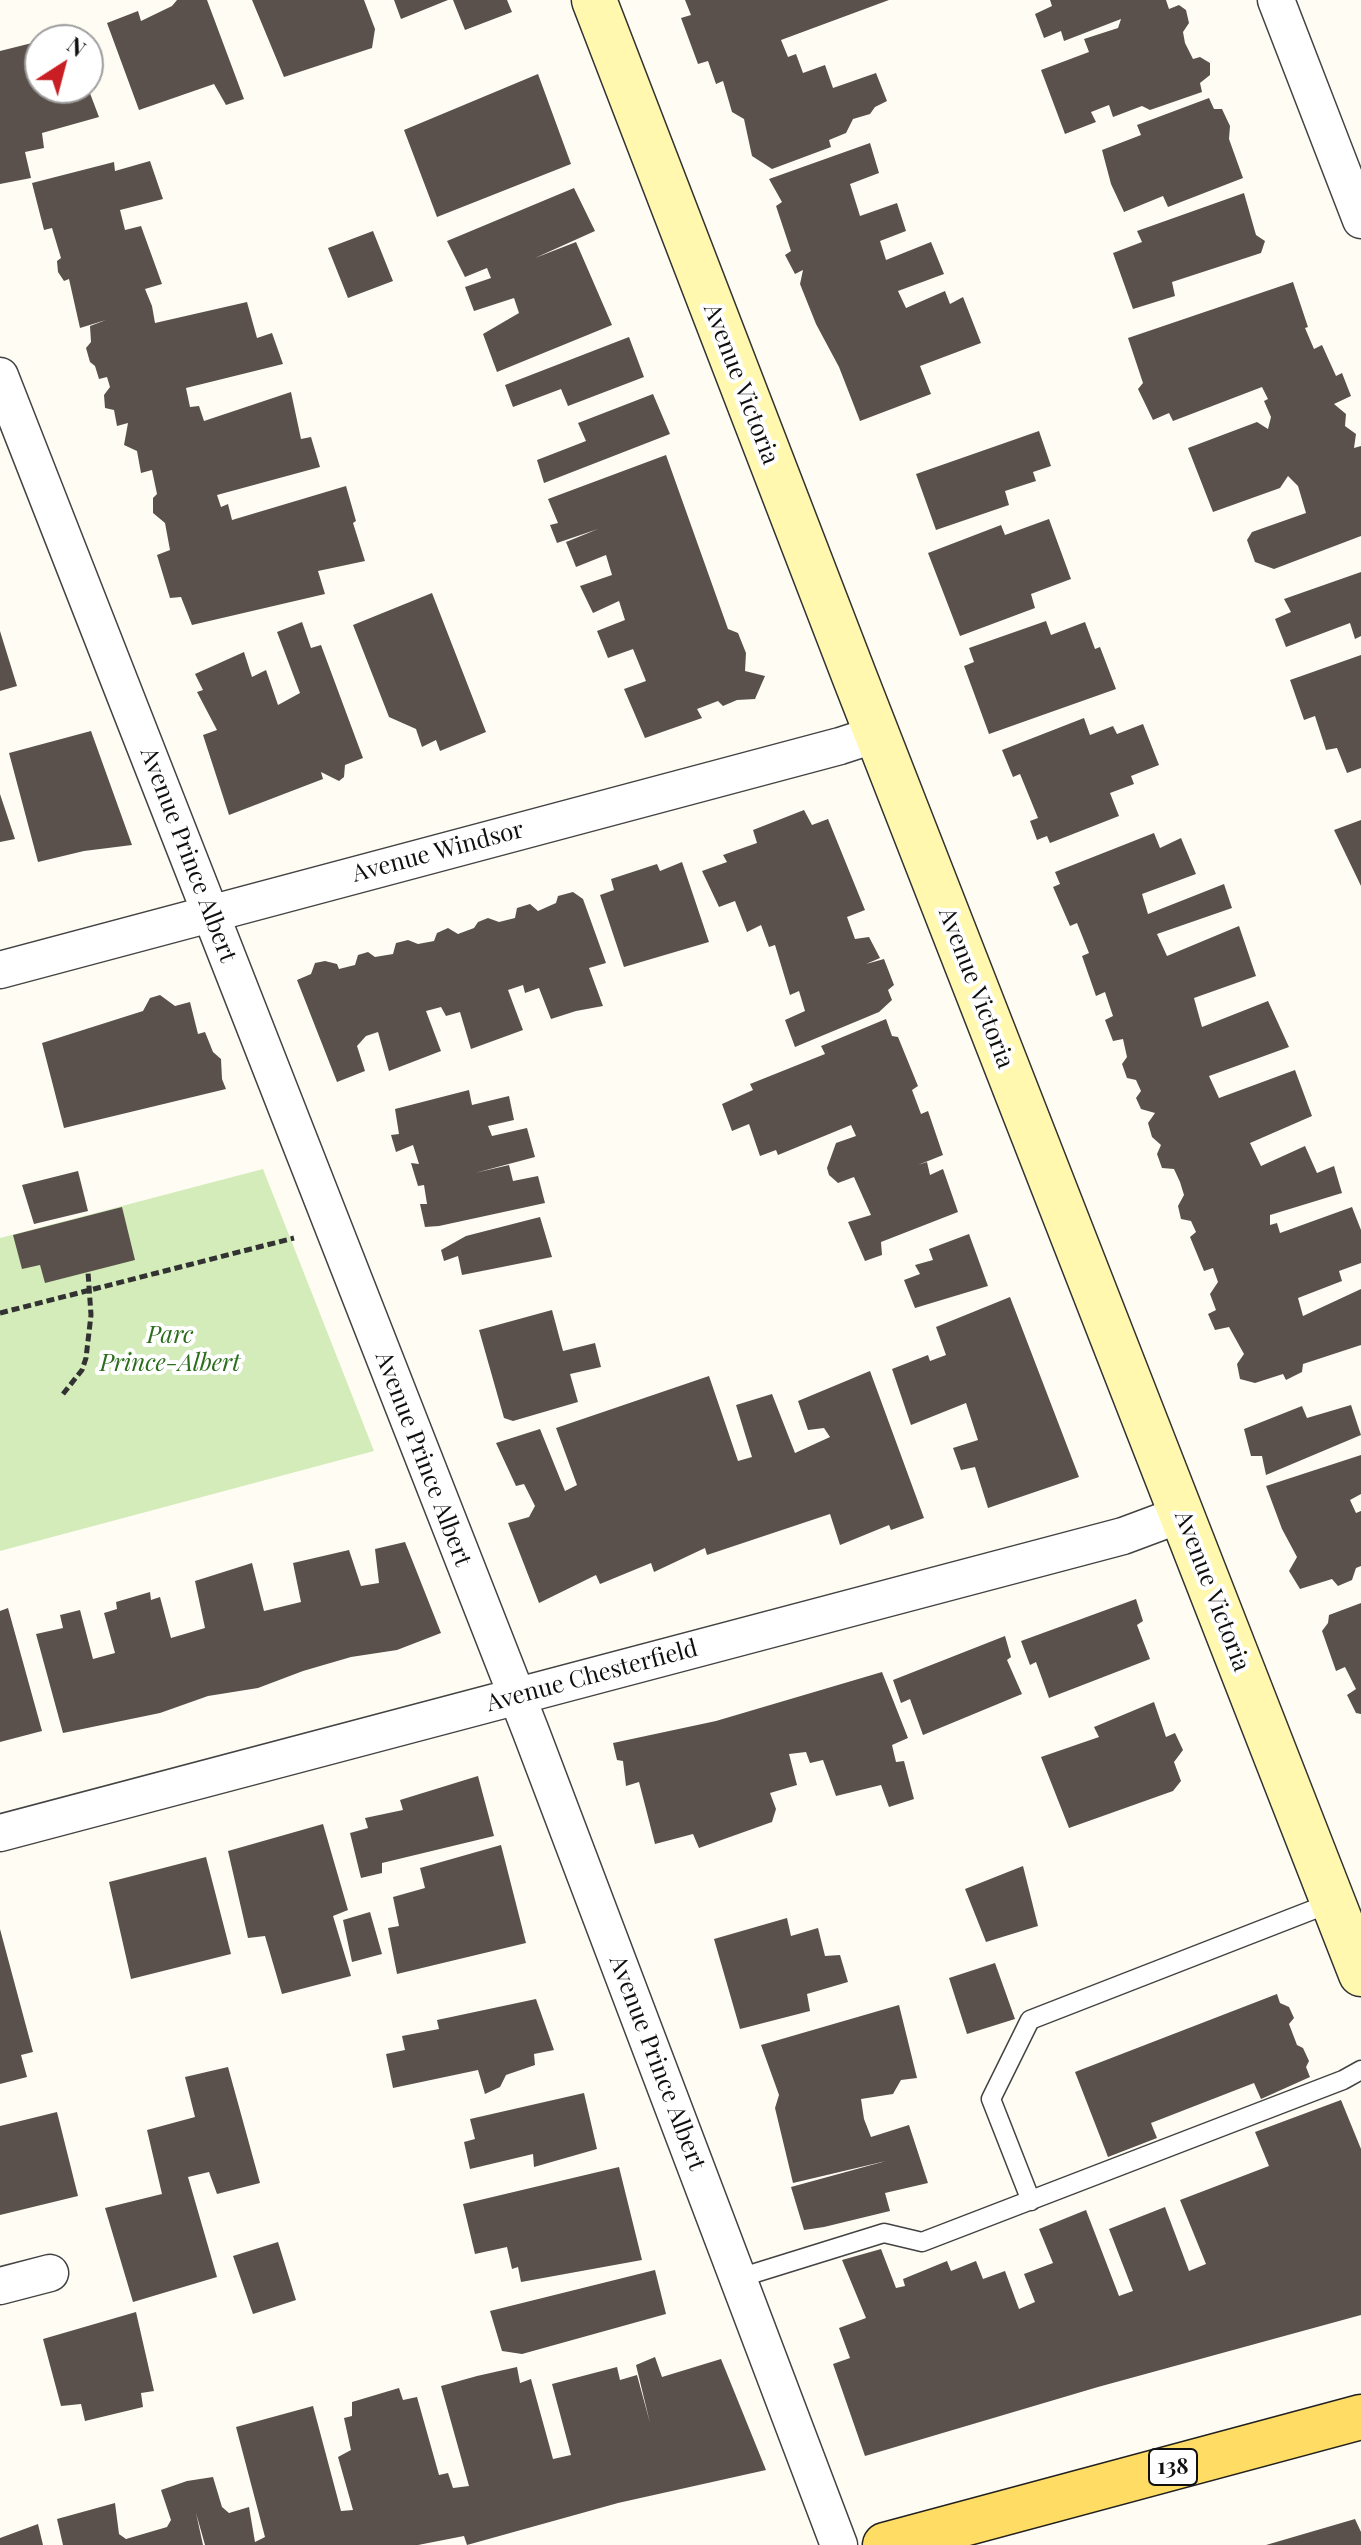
<!DOCTYPE html>
<style>
body{margin:0}
#map{position:relative;width:1361px;height:2545px;overflow:hidden;background:#fffdf3;font-family:"Playfair Display",serif}
canvas{display:block}
.north{position:absolute;left:24px;top:24px;width:80px;height:80px;box-sizing:border-box;background:#fff;border:2px solid #9f9f9f;border-radius:50%;rotate:36deg;font-size:22px;font-weight:700;line-height:32px;text-align:center;color:#101010}
.north::after{content:'';display:block;margin:auto;width:28px;height:36px;background:#c91f24;clip-path:polygon(50% 0,100% 100%,50% 72%,0 100%)}
</style>
<div id="map">
<canvas width="1361" height="2545"></canvas>
<div class="north">N</div>
</div>
<script>
const context = document.querySelector('canvas').getContext('2d');
context.lineJoin = 'round';
function paint(path, color) { context.fillStyle = color; context.fill(path, 'evenodd'); }
const toPath = rows => new Path2D(rows.map(r => 'M' + r).join(''));
function strokePath(path, color, width, dash) { context.strokeStyle = color; context.lineWidth = width; context.lineCap = dash ? 'butt' : 'round'; context.setLineDash(dash || []); context.stroke(path); }
function drawText(font, color, halo, rows, align = 'center') {
  context.font = font + ' "Playfair Display",serif'; context.lineWidth = 8; context.setLineDash([]); context.textBaseline = 'middle'; context.strokeStyle = halo; context.fillStyle = color; for (const [text, x, y, turn = 0] of rows) {
    context.save(); context.translate(x, y); context.rotate((+turn || 0) * Math.PI / 180); context.textAlign = isNaN(turn) ? turn : align; if (halo) context.strokeText(text, 0, 0); context.fillText(text, 0, 0); context.restore();
  }
}
paint(toPath([
 [263,1169,374,1451,0,1551,0,1238]
]), '#d3ecba');
paint(toPath([
 [177,0,207,0,244,99,226,105,214,84,139,110,107,23,138,11,141,21,172,6],
 [252,0,364,0,375,29,372,48,284,77],
 [394,0,448,0,401,19],
 [453,0,507,0,512,12,465,30],
 [685,0,889,0,781,40,788,57,796,54,803,73,825,65,833,88,876,73,887,101,875,107,870,114,853,119,846,133,829,140,831,147,772,169,752,156,744,119,732,112,723,81,716,84,708,61,698,64,681,18,691,15],
 [1050,0,1166,0,1169,9,1179,5,1186,10,1189,23,1183,32,1185,43,1193,59,1200,57,1210,63,1210,75,1200,83,1202,92,1150,110,1142,106,1113,117,1109,105,1091,112,1096,122,1065,134,1041,70,1089,52,1084,39,1118,28,1121,19,1064,41,1061,31,1044,38,1035,14,1052,6],
 [60,26,72,40,40,40,46,31],
 [40,41,40,88,88,88,99,117,42,133,44,148,25,152,31,178,0,184,0,51],
 [538,74,571,164,437,217,404,130],
 [1209,98,1214,109,1222,109,1230,126,1229,139,1243,178,1168,207,1163,196,1124,212,1111,184,1102,150,1141,135,1137,125],
 [870,143,879,173,850,184,860,216,897,203,906,231,880,241,886,260,931,242,944,274,898,291,906,308,945,291,950,304,963,297,981,343,920,366,931,394,860,421,839,367,816,324,800,284,803,270,795,274,785,255,791,251,776,206,782,202,769,179],
 [150,161,163,199,120,210,125,230,141,226,162,284,145,289,152,306,155,323,247,302,257,338,272,333,283,364,186,388,190,407,199,406,204,421,291,392,301,439,311,437,320,467,217,495,221,507,228,504,232,520,346,486,356,521,353,523,365,561,318,571,325,594,192,625,181,597,170,598,157,555,170,550,165,523,153,513,153,498,157,494,152,470,141,473,137,451,124,445,128,423,117,426,114,410,105,408,104,395,110,387,107,377,99,379,95,366,90,362,86,348,91,342,90,326,106,320,80,328,69,279,64,281,58,272,57,261,61,258,52,228,44,230,32,183,114,162,115,171],
 [574,188,595,231,535,258,576,242,612,325,497,372,483,334,519,313,514,298,474,311,465,287,491,278,487,268,465,277,447,241],
 [1244,193,1256,235,1265,241,1261,253,1172,282,1175,296,1133,309,1113,253,1142,242,1137,231],
 [373,231,393,281,348,298,328,248],
 [1293,282,1308,327,1305,328,1314,349,1322,345,1336,376,1342,373,1351,396,1334,404,1346,414,1345,426,1356,434,1354,448,1361,446,1361,536,1274,569,1255,562,1247,540,1252,532,1306,513,1298,486,1288,476,1280,488,1213,512,1188,448,1257,422,1268,429,1271,417,1264,401,1268,399,1262,387,1173,421,1169,413,1153,420,1138,389,1143,383,1128,338],
 [629,337,644,377,568,406,561,389,513,407,505,385],
 [653,394,670,434,544,483,537,460,586,441,578,423],
 [1039,431,1051,466,1033,472,1036,481,1005,491,1009,505,936,530,916,474],
 [666,455,728,629,738,633,746,653,745,671,765,676,755,699,737,700,723,706,718,701,697,709,702,718,645,738,624,689,646,681,633,649,608,658,597,631,625,620,619,601,593,613,580,586,612,575,606,555,576,567,566,542,598,529,557,543,550,525,558,523,548,499],
 [1049,519,1071,579,1031,594,1035,608,960,636,928,553,1001,525,1005,535],
 [1361,572,1361,636,1355,639,1350,623,1286,647,1275,619,1291,612,1284,599],
 [432,593,486,732,440,751,436,740,422,747,416,729,389,717,353,625],
 [1046,621,1051,635,1085,622,1095,649,1100,647,1116,689,989,734,964,666,974,662,969,648],
 [302,622,311,648,321,645,363,758,345,765,344,777,339,781,321,772,323,779,229,815,203,735,217,730,197,692,203,690,195,674,244,652,252,677,266,670,278,705,300,693,277,632],
 [0,631,17,686,0,691],
 [1361,655,1361,768,1347,773,1337,748,1326,750,1315,716,1304,720,1290,680],
 [1084,718,1090,735,1113,726,1117,734,1143,724,1159,765,1131,776,1134,784,1110,793,1119,816,1050,843,1047,836,1037,840,1030,821,1038,818,1020,774,1013,777,1002,750],
 [91,731,132,845,84,851,38,862,9,753],
 [0,794,15,839,0,842],
 [804,810,812,825,828,819,865,910,847,917,855,939,869,937,880,958,866,964,884,959,894,985,888,990,892,1000,879,1012,795,1047,785,1020,805,1011,799,991,790,995,775,945,769,947,761,925,747,932,735,901,719,907,702,871,727,862,723,855,757,843,753,830],
 [1361,820,1361,886,1334,830],
 [1154,833,1160,848,1181,838,1196,874,1142,894,1148,914,1224,884,1232,908,1157,934,1167,956,1239,926,1256,976,1194,998,1202,1027,1268,1001,1289,1047,1209,1076,1219,1098,1295,1070,1312,1116,1250,1143,1261,1166,1305,1146,1317,1173,1334,1166,1342,1193,1270,1215,1270,1225,1277,1223,1280,1233,1352,1207,1361,1230,1361,1263,1339,1271,1342,1281,1298,1298,1303,1316,1361,1289,1361,1345,1303,1364,1302,1372,1286,1380,1283,1374,1255,1383,1240,1379,1237,1364,1244,1354,1229,1327,1215,1330,1208,1314,1216,1310,1210,1294,1218,1282,1213,1268,1204,1271,1190,1237,1196,1232,1191,1221,1181,1219,1178,1206,1184,1195,1180,1182,1174,1169,1162,1168,1157,1154,1161,1145,1152,1137,1148,1123,1155,1113,1141,1109,1136,1098,1141,1091,1136,1080,1127,1078,1122,1064,1127,1057,1123,1039,1113,1041,1105,1020,1113,1016,1105,992,1096,996,1082,956,1089,953,1077,923,1070,926,1053,887,1060,884,1055,872],
 [682,862,709,942,624,967,600,895,614,890,611,879,657,864,660,871],
 [573,892,583,899,606,963,589,968,603,1006,576,1011,551,1019,539,988,525,993,523,985,508,990,523,1030,471,1049,460,1012,446,1016,441,1007,426,1011,441,1051,389,1071,378,1032,366,1036,357,1046,365,1071,337,1082,297,980,311,974,315,963,325,961,337,964,339,969,355,965,358,955,368,952,375,957,393,954,396,943,408,940,418,944,434,941,437,933,448,928,458,934,474,928,478,922,488,918,499,922,515,918,517,908,530,904,538,911,556,903,558,896],
 [160,995,175,1006,190,1002,198,1034,205,1032,213,1052,221,1059,222,1079,226,1089,64,1128,42,1043,143,1011,150,998],
 [886,1019,892,1036,898,1037,918,1086,912,1090,921,1114,928,1111,943,1155,918,1165,927,1162,930,1175,943,1169,958,1212,881,1242,882,1255,865,1261,848,1222,871,1215,854,1177,838,1183,829,1175,827,1168,836,1143,856,1136,851,1125,778,1155,776,1150,760,1156,749,1124,732,1131,722,1104,753,1090,750,1084,825,1054,821,1046],
 [469,1090,472,1105,509,1096,514,1120,488,1126,492,1136,527,1128,535,1157,475,1173,509,1165,513,1181,538,1176,545,1203,439,1226,425,1227,420,1204,427,1204,424,1185,418,1186,411,1163,419,1164,413,1145,396,1152,391,1135,399,1134,395,1109],
 [78,1171,88,1211,34,1224,22,1185],
 [122,1207,135,1260,45,1283,40,1265,22,1269,13,1235],
 [540,1217,552,1257,462,1275,458,1256,444,1261,441,1250,466,1236],
 [969,1234,988,1286,915,1308,904,1280,920,1274,915,1265,933,1260,929,1249],
 [1010,1297,1079,1477,988,1508,975,1467,961,1470,953,1448,978,1440,966,1403,911,1425,892,1369,928,1355,930,1361,946,1355,936,1327],
 [552,1310,563,1351,595,1343,601,1367,570,1374,578,1402,513,1421,504,1418,479,1330],
 [870,1371,924,1518,891,1530,889,1525,840,1545,830,1514,707,1555,705,1548,654,1572,651,1563,600,1584,596,1575,539,1603,508,1523,529,1517,535,1506,524,1484,516,1486,496,1443,540,1429,565,1491,577,1485,556,1428,709,1376,738,1461,752,1457,736,1405,772,1394,795,1453,830,1437,824,1428,808,1430,798,1401],
 [1351,1405,1361,1435,1266,1475,1262,1456,1251,1456,1244,1429,1302,1406,1307,1418],
 [1361,1455,1361,1494,1350,1500,1356,1513,1361,1511,1361,1566,1356,1568,1352,1580,1338,1586,1332,1579,1300,1589,1289,1571,1297,1557,1282,1529,1266,1486],
 [405,1542,441,1633,397,1650,351,1657,303,1671,258,1688,208,1696,160,1713,63,1733,36,1634,63,1628,60,1615,80,1610,93,1659,115,1653,104,1613,117,1609,116,1602,150,1592,151,1600,160,1597,171,1638,205,1628,195,1581,252,1563,264,1611,301,1602,293,1563,349,1550,361,1586,379,1583,375,1549],
 [1136,1599,1143,1621,1137,1625,1150,1659,1049,1698,1036,1662,1030,1665,1021,1641],
 [1361,1603,1361,1714,1356,1713,1347,1695,1356,1689,1345,1667,1336,1671,1322,1631,1328,1623,1329,1615],
 [8,1608,42,1731,0,1742,0,1611],
 [1005,1636,1011,1657,1007,1660,1022,1694,923,1735,910,1699,901,1703,893,1680],
 [882,1672,908,1738,892,1745,896,1762,904,1761,914,1799,889,1807,881,1785,836,1796,823,1760,810,1763,806,1752,789,1754,797,1785,770,1793,776,1809,772,1822,699,1848,693,1834,655,1844,639,1782,626,1786,623,1761,617,1760,613,1743,716,1721],
 [1154,1702,1166,1737,1175,1733,1183,1750,1174,1762,1181,1781,1173,1791,1069,1828,1041,1757,1099,1737,1094,1727],
 [478,1776,494,1836,382,1863,382,1873,361,1878,350,1833,368,1828,365,1818,403,1810,400,1800],
 [323,1824,348,1910,333,1916,351,1976,282,1994,265,1936,248,1938,228,1851],
 [501,1845,526,1943,397,1974,388,1928,399,1926,393,1897,425,1888,420,1868],
 [206,1857,231,1954,131,1979,109,1882],
 [1023,1866,1038,1926,986,1942,965,1889],
 [370,1912,382,1954,352,1962,343,1920],
 [787,1918,791,1936,818,1928,825,1956,840,1955,848,1982,807,1994,810,2011,740,2029,714,1939],
 [0,1929,33,2052,21,2055,27,2077,0,2084],
 [995,1963,1015,2019,967,2034,949,1978],
 [1277,1994,1280,2003,1289,2007,1294,2018,1289,2024,1297,2045,1303,2048,1309,2061,1306,2067,1310,2077,1261,2099,1254,2083,1151,2123,1157,2138,1108,2157,1075,2072],
 [536,1999,554,2050,534,2054,535,2065,506,2075,500,2087,485,2094,478,2070,393,2088,386,2054,405,2050,402,2036,439,2029,437,2020],
 [899,2005,917,2078,901,2080,893,2094,861,2099,864,2119,871,2137,909,2125,928,2183,885,2193,890,2211,824,2227,804,2230,791,2187,886,2161,793,2183,775,2108,779,2095,761,2045],
 [228,2067,260,2183,217,2194,209,2172,188,2177,217,2277,133,2302,105,2208,162,2194,147,2130,195,2117,185,2077],
 [584,2093,597,2149,534,2167,533,2154,470,2169,464,2142,475,2139,470,2119],
 [1341,2100,1361,2149,1361,2315,1098,2387,865,2456,833,2364,850,2358,839,2328,866,2318,842,2260,881,2249,896,2288,905,2286,903,2279,947,2261,951,2271,976,2261,983,2279,1005,2271,1019,2309,1035,2302,1024,2274,1053,2263,1039,2229,1086,2210,1119,2296,1133,2291,1109,2229,1165,2207,1189,2271,1206,2264,1180,2200,1269,2166,1255,2132],
 [57,2112,78,2196,0,2215,0,2126],
 [619,2167,642,2260,521,2282,518,2267,512,2269,507,2247,475,2254,463,2204],
 [278,2242,296,2300,253,2314,233,2256],
 [655,2270,666,2314,522,2354,502,2351,490,2311],
 [136,2312,154,2391,141,2393,143,2407,85,2421,81,2404,61,2406,43,2339],
 [655,2357,662,2377,721,2359,766,2470,618,2503,467,2545,464,2536,418,2545,205,2545,196,2513,203,2545,63,2545,57,2519,115,2503,119,2534,126,2539,167,2527,171,2520,161,2490,187,2481,213,2477,222,2507,229,2513,249,2507,255,2542,265,2537,236,2427,313,2406,341,2511,353,2510,338,2457,351,2450,344,2418,352,2416,352,2402,399,2388,403,2400,417,2397,439,2475,448,2473,453,2488,469,2486,441,2386,477,2376,517,2367,520,2383,531,2379,553,2459,571,2455,552,2384,617,2367,620,2380,637,2375,650,2423,636,2365],
 [1355,2519,1361,2532,1361,2545,1266,2545],
 [38,2524,43,2545,0,2545,0,2538]
]), '#5a514c');
const lane = toPath([
 [1031,2201,991,2099,1030,2020,1333,1902],
 [739,2278,884,2233,922,2242,1343,2080,1361,2070]
]);
const street = toPath([
 [1276,0,1361,220],
 [0,376,531,1732,839,2545],
 [0,970,840,746,877,734],
 [0,1833,1123,1536,1182,1514],
 [0,2286,50,2273]
]);
const secondary = toPath([
 [594,0,855,678,1361,1974]
]);
const primary = toPath([
 [885,2545,1361,2417]
]);
strokePath(lane, '#434343', 21);
strokePath(street, '#434343', 39);
strokePath(secondary, '#323232', 47);
strokePath(primary, '#212121', 47);
strokePath(toPath([
 [0,1313,294,1238],
 [63,1394,82,1370,86,1358,91,1315,88,1272]
]), '#323232', 5, [8, 4]);
strokePath(lane, '#fff', 18);
strokePath(street, '#fff', 36);
strokePath(secondary, '#fff8ae', 44);
strokePath(primary, '#ffdc64', 44);
for (const [x, y, w] of [
 [1173,2467,48]
]) { const box = new Path2D(); box.roundRect(x - w / 2, y - 18, w, 36, 6); context.fillStyle = '#fff'; context.fill(box); strokePath(box, '#101010', 2); }
drawText('bold 22px', '#101010', null, [
 ["138",1173,2467]
]);
drawText('24px', '#101010', '#fff', [
 ["Avenue Victoria",741,384,69],
 ["Avenue Windsor",438,852,-15],
 ["Avenue Prince Albert",188,855,69],
 ["Avenue Victoria",976,988,69],
 ["Avenue Prince Albert",423,1459,69],
 ["Avenue Victoria",1212,1591,69],
 ["Avenue Chesterfield",592,1676,-15],
 ["Avenue Prince Albert",657,2063,69]
]);
drawText('italic 24px', '#2b6d1c', '#fff', [
 ["Parc",170,1336],
 ["Prince-Albert",170,1364]
]);
</script>
